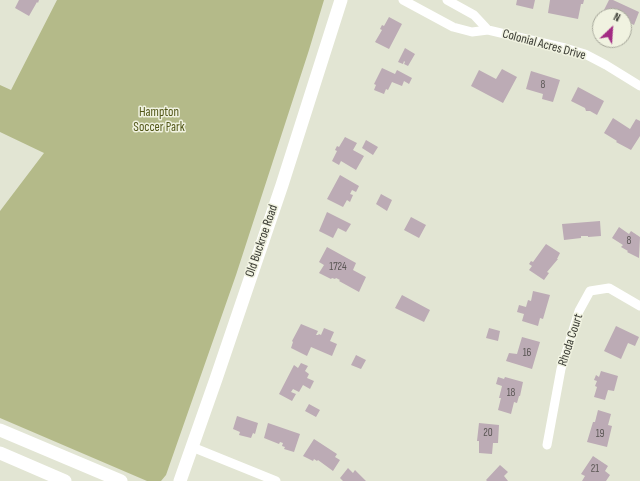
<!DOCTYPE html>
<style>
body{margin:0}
#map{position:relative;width:640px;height:481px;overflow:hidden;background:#e2e5d3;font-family:"Sofia Sans Condensed",sans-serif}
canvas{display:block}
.north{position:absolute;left:592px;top:8px;width:40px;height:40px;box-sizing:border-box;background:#f0f2e0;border:1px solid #a7a89b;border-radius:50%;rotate:25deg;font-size:11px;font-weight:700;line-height:16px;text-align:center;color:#393a33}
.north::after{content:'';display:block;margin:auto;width:14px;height:18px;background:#a22b83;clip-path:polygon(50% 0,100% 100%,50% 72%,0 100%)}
</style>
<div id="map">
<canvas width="640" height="481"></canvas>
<div class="north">N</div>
</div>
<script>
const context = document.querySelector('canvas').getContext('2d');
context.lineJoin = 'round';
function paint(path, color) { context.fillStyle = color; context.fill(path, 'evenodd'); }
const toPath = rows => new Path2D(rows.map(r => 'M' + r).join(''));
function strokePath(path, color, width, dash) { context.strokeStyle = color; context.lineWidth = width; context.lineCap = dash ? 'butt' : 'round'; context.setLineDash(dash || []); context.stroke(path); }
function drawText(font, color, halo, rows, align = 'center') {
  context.font = font + ' "Sofia Sans Condensed",sans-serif'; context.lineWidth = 3; context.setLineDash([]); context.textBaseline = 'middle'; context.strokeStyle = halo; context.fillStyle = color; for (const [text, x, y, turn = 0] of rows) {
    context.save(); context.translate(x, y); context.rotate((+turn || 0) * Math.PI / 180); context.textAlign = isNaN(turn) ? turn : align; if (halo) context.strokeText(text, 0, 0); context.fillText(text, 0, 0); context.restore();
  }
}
paint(toPath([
 [57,0,324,0,309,50,236,275,166,475,161,481,147,481,0,418,0,211,44,153,0,132,0,85,11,90]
]), '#b4ba89');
paint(toPath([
 [19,0,39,0,38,3,37,2,29,16,15,8],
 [517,0,535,0,533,9,516,5],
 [550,0,584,0,583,4,581,4,578,19,548,13],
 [609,0,613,0,639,12,634,25,624,20,624,16,601,16],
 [389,17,402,24,389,49,375,42,382,30,380,29,382,25,384,26],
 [405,48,415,54,408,66,404,64,405,62,404,61,403,64,398,62],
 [382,68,395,74,397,70,412,78,409,84,404,81,402,86,392,82,388,90,386,89,384,94,374,90,376,85,374,84],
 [502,69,517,77,503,103,471,86,479,70,496,79],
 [531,71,560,80,553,102,542,99,543,94,526,89],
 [578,87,604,101,597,115,590,111,586,111,585,108,571,101],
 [613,118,630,129,636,119,640,121,640,136,631,150,616,142,617,141,604,133],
 [345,137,357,143,353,150,364,156,356,170,341,161,339,165,332,161,337,151,335,150,337,146,339,147],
 [366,140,378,147,373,155,362,148],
 [340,175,359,186,356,192,352,190,350,194,353,195,350,202,347,200,343,207,327,199],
 [381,194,392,200,387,211,376,204],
 [327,212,351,224,346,232,338,228,333,238,319,231],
 [411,217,426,225,419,238,404,230],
 [600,221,601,236,588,237,588,236,581,236,581,238,564,240,562,224],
 [619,227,629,234,631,231,640,237,639,258,627,252,628,251,621,247,623,245,612,238],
 [546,244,560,253,557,259,558,259,547,272,549,273,544,280,529,270,532,266,529,264,531,261,533,262],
 [327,247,356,263,353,270,366,277,359,292,339,281,340,280,336,278,335,279,332,278,331,279,319,273,324,265,319,262],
 [533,291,550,295,543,319,540,318,538,326,522,321,524,314,517,312,519,305,526,307,528,300,531,301],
 [402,295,430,310,424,322,395,308],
 [301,324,318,331,316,335,318,335,319,334,321,335,324,328,334,332,330,341,337,344,332,356,311,347,307,356,291,348,293,342,292,341],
 [616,326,639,337,635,346,628,343,621,359,604,351],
 [489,328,500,331,498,341,486,338],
 [522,337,540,342,532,369,506,361,509,353,517,354],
 [356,355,366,360,361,369,351,365],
 [301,363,308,366,305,371,309,374,307,378,314,381,310,389,303,385,299,392,293,389,291,392,296,394,292,401,279,394,294,365,298,368],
 [601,371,618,376,614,391,608,390,605,400,594,397,597,387,595,386,597,381,594,380,596,375,599,377],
 [498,377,504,379,505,377,523,382,520,396,519,396,517,403,514,402,511,414,498,410,501,398,499,398,502,386,496,384],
 [309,404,320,410,316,417,305,411],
 [598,410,611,414,608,425,612,426,607,447,587,442,593,422,595,422],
 [237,416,258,423,255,434,253,433,251,438,239,435,240,432,233,429],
 [268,423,300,434,294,452,284,449,285,447,282,446,283,443,280,442,279,444,264,438],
 [479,423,499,425,498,443,493,443,492,454,479,453,479,441,477,441],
 [314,439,337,454,335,457,340,460,333,471,318,460,317,461,314,459,313,461,303,456],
 [593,456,608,466,605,471,610,475,606,481,582,481,585,476,581,474],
 [500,465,508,472,504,476,508,481,487,481,486,480],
 [348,468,353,473,355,470,366,481,343,481,340,478]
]), '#bcabb5');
strokePath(toPath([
 [403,0,453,27,472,32,488,30,565,48,585,54,606,65,640,86],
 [447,0,474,15,488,30],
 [547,445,561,369,579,311,590,291,609,288,640,306],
 [192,447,276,481]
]), '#fff', 9);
strokePath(toPath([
 [0,430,121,481],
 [0,453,65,481],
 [180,481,216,379,282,185,341,0]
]), '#fff', 13);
drawText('11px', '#5a5654', null, [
 ["8",543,85],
 ["8",629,241],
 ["1724",338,267],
 ["16",527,353],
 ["18",511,393],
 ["20",488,433],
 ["19",600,434],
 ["21",595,469]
]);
drawText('13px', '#393a33', '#f0f2e0', [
 ["Colonial Acres Drive",544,45,15],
 ["Old Buckroe Road",262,241,-71],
 ["Rhoda Court",571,340,-72]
]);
drawText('13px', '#515617', '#f0f2e0', [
 ["Hampton",159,113],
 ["Soccer Park",159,128]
]);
</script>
